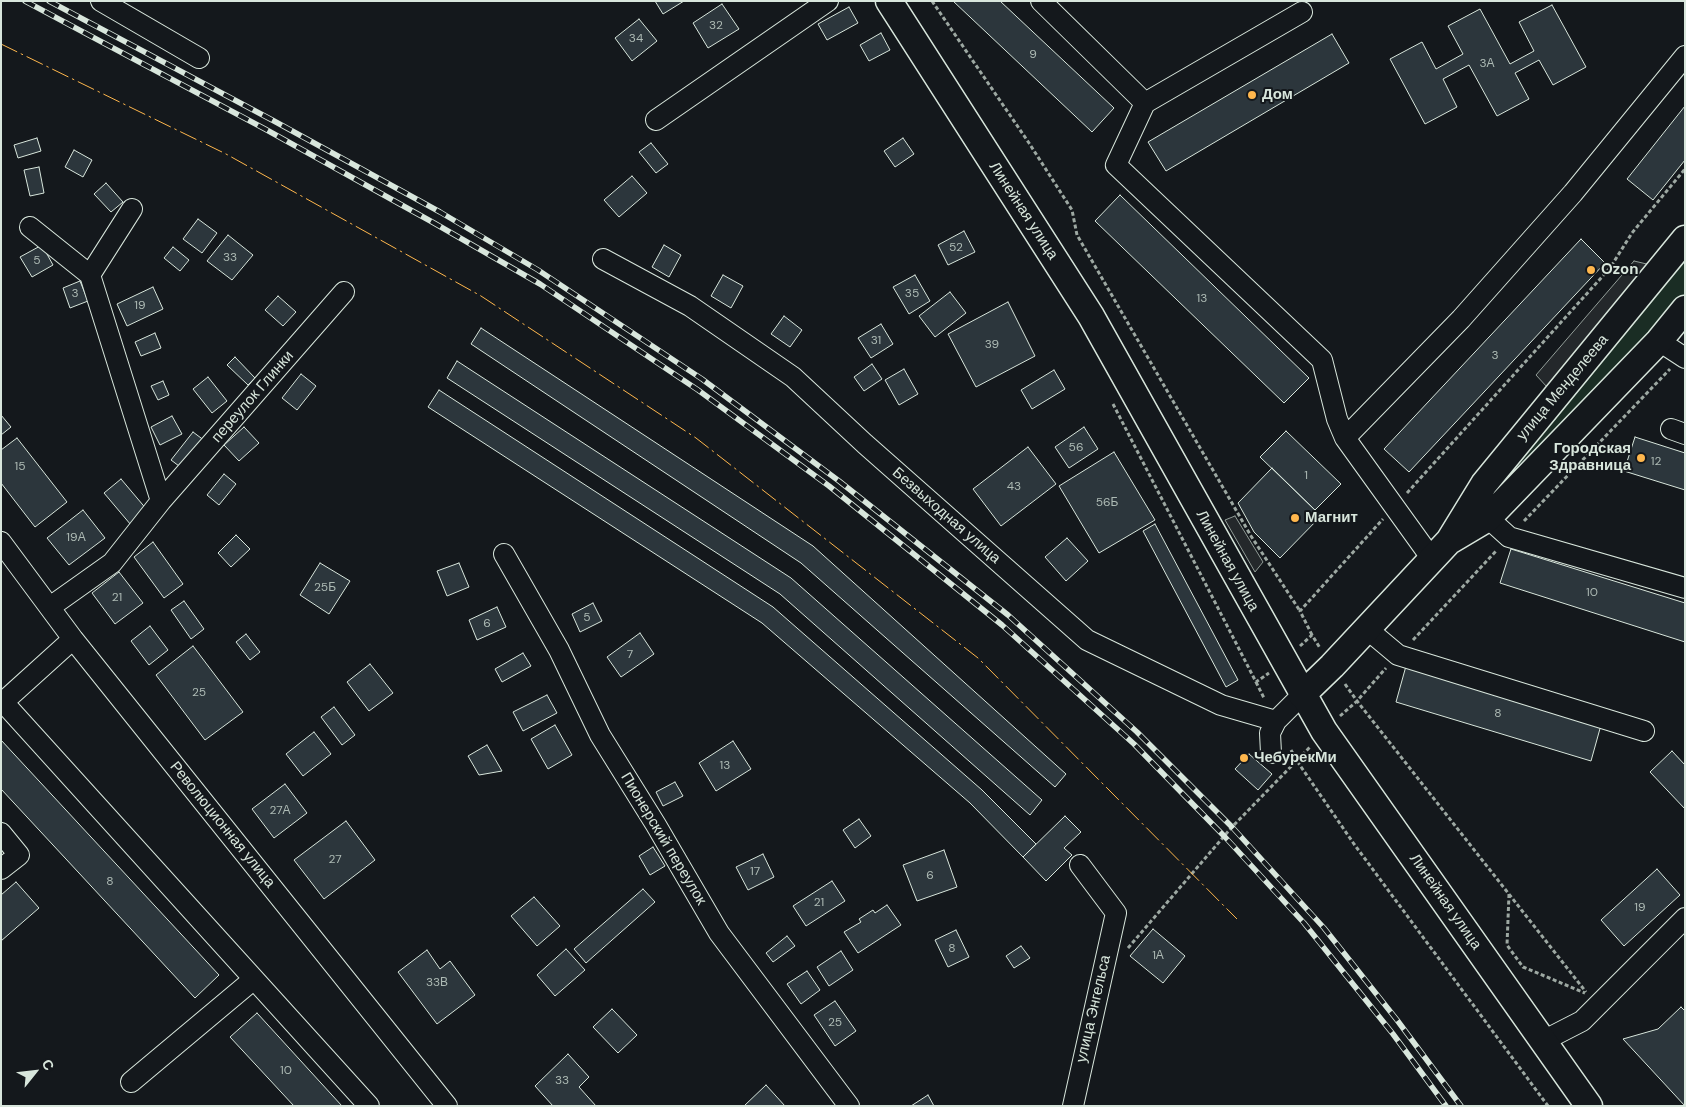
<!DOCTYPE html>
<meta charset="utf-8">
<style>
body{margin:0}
#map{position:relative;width:1686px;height:1107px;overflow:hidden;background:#14181c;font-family:"DM Sans",sans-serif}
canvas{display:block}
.frame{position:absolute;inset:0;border:2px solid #d8e6dc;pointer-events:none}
.north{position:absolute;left:10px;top:1047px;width:50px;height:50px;-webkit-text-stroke:4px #14181c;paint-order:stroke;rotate:61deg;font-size:14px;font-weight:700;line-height:20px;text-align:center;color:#d8e6dc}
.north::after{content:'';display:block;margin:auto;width:18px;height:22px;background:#d8e6dc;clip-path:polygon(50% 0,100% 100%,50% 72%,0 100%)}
</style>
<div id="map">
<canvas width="1686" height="1107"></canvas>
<div class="frame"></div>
<div class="north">С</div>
</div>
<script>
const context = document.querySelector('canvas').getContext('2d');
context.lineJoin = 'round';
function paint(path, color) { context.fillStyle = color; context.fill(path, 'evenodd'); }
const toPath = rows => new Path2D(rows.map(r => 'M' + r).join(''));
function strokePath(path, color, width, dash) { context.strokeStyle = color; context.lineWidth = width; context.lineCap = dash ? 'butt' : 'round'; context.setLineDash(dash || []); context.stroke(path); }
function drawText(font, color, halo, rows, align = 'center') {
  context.font = font + ' "DM Sans",sans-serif'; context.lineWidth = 4; context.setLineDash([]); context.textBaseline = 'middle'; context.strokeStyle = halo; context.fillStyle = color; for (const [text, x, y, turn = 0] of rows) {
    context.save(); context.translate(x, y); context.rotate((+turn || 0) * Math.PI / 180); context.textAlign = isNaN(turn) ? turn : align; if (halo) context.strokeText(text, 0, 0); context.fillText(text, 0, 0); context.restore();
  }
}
const green = toPath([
 [1685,257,1685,298,1494,496,1492,488,1685,257]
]);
paint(green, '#1a2d24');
strokePath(green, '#939e99', 1);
const parking = toPath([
 [1634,261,1651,265,1547,387,1536,375,1634,261],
 [1235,516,1263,562,1255,572,1225,520,1235,516]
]);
paint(parking, '#24282b');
strokePath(parking, '#939e99', 1);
const building = toPath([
 [655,1,684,1,663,14,655,1],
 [953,1,1000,1,1114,108,1092,132,953,1],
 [722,4,739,29,708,48,693,23,722,4],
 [1552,5,1586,67,1553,85,1539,60,1515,73,1529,99,1497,116,1469,65,1443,79,1457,107,1425,124,1390,59,1422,42,1436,69,1463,54,1448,26,1480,9,1510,64,1534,51,1519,22,1552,5],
 [849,7,858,23,827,40,818,24,849,7],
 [639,19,657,41,632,61,615,38,639,19],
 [881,33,890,50,869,61,860,45,881,33],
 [1332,34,1349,63,1166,171,1148,142,1332,34],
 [1685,106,1685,160,1653,200,1627,179,1685,106],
 [37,138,41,151,18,158,14,145,37,138],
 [903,138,914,154,895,167,884,151,903,138],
 [651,143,668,164,656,173,639,152,651,143],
 [74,150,92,160,83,177,65,167,74,150],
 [39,167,44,193,30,196,24,170,39,167],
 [632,176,647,193,619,217,604,200,632,176],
 [106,183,123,202,111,212,94,194,106,183],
 [1120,195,1309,378,1284,403,1095,221,1120,195],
 [198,219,217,233,202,253,183,239,198,219],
 [964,231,975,252,948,265,938,245,964,231],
 [228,235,253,255,232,280,207,261,228,235],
 [1581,239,1605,263,1409,472,1384,449,1581,239],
 [42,245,53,265,32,277,20,257,42,245],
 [664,245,681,255,669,277,652,267,664,245],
 [173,247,189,260,180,271,164,258,173,247],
 [723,275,743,286,731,308,711,296,723,275],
 [915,275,930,301,909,314,893,287,915,275],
 [80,281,88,301,70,308,63,288,80,281],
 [153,287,163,309,127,326,117,304,153,287],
 [950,292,966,313,935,337,919,316,950,292],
 [278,296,296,312,283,326,265,310,278,296],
 [1008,302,1035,356,976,387,948,334,1008,302],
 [784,316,802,330,790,347,771,334,784,316],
 [881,324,893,344,871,358,858,338,881,324],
 [481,328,813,546,1066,774,1055,787,801,563,471,344,481,328],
 [155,333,161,348,141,356,135,342,155,333],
 [235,357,255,378,248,385,227,365,235,357],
 [457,361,791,578,1042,800,1030,815,780,594,447,378,457,361],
 [872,364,882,379,864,391,854,377,872,364],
 [904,369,918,394,899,405,885,380,904,369],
 [1054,370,1065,389,1032,409,1021,390,1054,370],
 [301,374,316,386,297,410,282,398,301,374],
 [208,377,227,401,212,413,193,389,208,377],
 [163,381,169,395,158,400,151,386,163,381],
 [439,390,773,607,982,790,1036,844,1023,857,970,803,762,623,428,407,439,390],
 [1,415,11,427,1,435,1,415],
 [172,416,182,434,160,445,151,427,172,416],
 [244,427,259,443,239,461,224,445,244,427],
 [1084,427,1098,449,1069,468,1055,447,1084,427],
 [1286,431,1341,484,1315,510,1260,457,1286,431],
 [193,432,205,441,183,469,171,460,193,432],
 [1635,437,1685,453,1685,490,1624,471,1635,437],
 [17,438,67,502,35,527,1,483,1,450,17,438],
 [1028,447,1056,484,1001,526,973,489,1028,447],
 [1114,452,1155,520,1099,553,1059,486,1114,452],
 [1272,468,1321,516,1280,558,1254,532,1238,503,1272,468],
 [224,474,236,484,219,505,207,495,224,474],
 [121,479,148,511,131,525,104,493,121,479],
 [83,510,105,538,69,565,47,538,83,510],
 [1155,524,1238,680,1226,687,1143,531,1155,524],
 [236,535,250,549,231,567,218,553,236,535],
 [1067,538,1088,561,1066,581,1045,557,1067,538],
 [153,542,183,584,164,598,134,557,153,542],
 [1511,549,1685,603,1685,642,1500,583,1511,549],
 [320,563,350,581,329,614,300,595,320,563],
 [459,563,469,587,447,596,437,571,459,563],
 [119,572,143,603,115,624,92,593,119,572],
 [184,601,204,629,191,639,171,610,184,601],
 [593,603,602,621,580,632,572,614,593,603],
 [497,607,506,627,477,640,469,620,497,607],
 [150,626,168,650,149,665,131,641,150,626],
 [640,633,654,654,621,677,607,657,640,633],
 [246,634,260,652,250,660,236,642,246,634],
 [193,646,243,712,205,740,156,675,193,646],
 [523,653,531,666,502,682,495,669,523,653],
 [370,664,393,693,369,711,347,682,370,664],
 [1406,666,1601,725,1591,761,1396,702,1406,666],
 [547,695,557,713,523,731,513,712,547,695],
 [334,707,355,735,342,745,321,717,334,707],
 [555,725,572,755,548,769,531,739,555,725],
 [314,732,331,754,303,776,286,754,314,732],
 [1,740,219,975,195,998,1,789,1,740],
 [733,741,751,769,716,791,699,763,733,741],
 [487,745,502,771,479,775,468,756,487,745],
 [1672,751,1685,765,1685,809,1650,772,1672,751],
 [1249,754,1272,774,1258,790,1235,769,1249,754],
 [675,782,683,796,663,806,656,792,675,782],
 [285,784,307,813,274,838,252,809,285,784],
 [1065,816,1081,832,1064,848,1072,855,1046,881,1023,857,1065,816],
 [859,819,871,836,855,848,843,830,859,819],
 [346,821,375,860,324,899,294,860,346,821],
 [653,847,665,866,650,875,639,856,653,847],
 [944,850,957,887,917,901,903,865,944,850],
 [763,854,774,877,748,890,736,867,763,854],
 [1657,869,1680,895,1624,946,1601,920,1657,869],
 [832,881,845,901,806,926,793,906,832,881],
 [16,882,39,908,1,941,1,895,16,882],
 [643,889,655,902,586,963,574,949,643,889],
 [534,897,560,926,537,946,511,916,534,897],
 [887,905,901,925,858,953,844,932,861,922,859,919,873,910,875,913,887,905],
 [1153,929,1185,956,1163,983,1130,956,1153,929],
 [956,930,969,957,948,967,935,940,956,930],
 [787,936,795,946,773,962,766,953,787,936],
 [1021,946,1030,958,1014,968,1006,956,1021,946],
 [566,949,585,970,555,996,537,975,566,949],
 [427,950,440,969,450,961,475,995,437,1024,398,972,427,950],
 [841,951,853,970,829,986,817,967,841,951],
 [807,971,820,990,801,1004,787,984,807,971],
 [835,1001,856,1031,835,1046,814,1015,835,1001],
 [1681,1007,1685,1011,1685,1106,1623,1039,1658,1029,1681,1007],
 [612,1009,637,1035,618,1053,593,1027,612,1009],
 [257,1013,342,1106,294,1106,230,1037,257,1013],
 [568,1054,589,1077,579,1087,596,1106,553,1106,535,1086,568,1054],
 [766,1085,785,1106,744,1106,766,1085],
 [928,1095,934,1106,911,1106,928,1095]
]);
paint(building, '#2c363c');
strokePath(building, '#d8e6dc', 1);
const minor = toPath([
 [101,1,199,58],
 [1041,1,1145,103,1302,12],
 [1145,103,1116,165,1322,360,1337,419,1345,438,1432,559],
 [656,120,828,1],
 [132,209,90,275,161,501],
 [30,227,90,275],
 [603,259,690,306,793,377,865,444,1087,640,1221,705,1276,721,1302,695],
 [1659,341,1685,358],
 [1671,429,1685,434],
 [1345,438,1461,319,1573,193,1685,56],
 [1488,518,1509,537,1685,588],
 [1,542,73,639,447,1106],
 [504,554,559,650,600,735,656,825,719,933,849,1106],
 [50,607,112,563,161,501,344,292],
 [1367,629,1398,655,1644,731],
 [3,702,369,1106],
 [1,704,73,639],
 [1271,753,1270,733,1276,721],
 [1,833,19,855,1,869],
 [1543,1041,1582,1021,1685,918],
 [131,1082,254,979],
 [1073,1106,1116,913,1080,865]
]);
const major = toPath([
 [889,1,1091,316,1324,731,1589,1106],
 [1451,540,1488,518,1659,341,1685,309],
 [1302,695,1332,666,1449,541,1484,484,1685,239]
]);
strokePath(minor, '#d8e6dc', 22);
strokePath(major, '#d8e6dc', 29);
strokePath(toPath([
 [932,1,1029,143,1072,210,1077,235,1251,536,1300,611],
 [1113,404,1256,682,1269,673],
 [1407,493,1610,268,1632,233,1685,169],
 [1524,521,1670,369],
 [1312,635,1300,611,1383,519],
 [1413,640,1497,550],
 [1300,646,1312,635,1320,648],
 [1256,682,1264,698],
 [1345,684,1357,701,1586,992],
 [1340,716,1357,701,1386,668],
 [1291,750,1297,761,1354,844,1548,1106],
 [1509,894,1507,945,1523,967,1585,993],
 [1128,948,1232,827,1310,747]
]), '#9da8a2', 3, [4, 2.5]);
strokePath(minor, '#14181c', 20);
strokePath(major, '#14181c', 26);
const rail = toPath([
 [25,1,265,129,434,223,540,284,698,390,829,486,1002,625,1134,744,1225,837,1304,923,1393,1034,1446,1106],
 [49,1,274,121,440,212,538,270,702,379,839,481,1008,615,1137,732,1232,827,1324,928,1397,1020,1461,1106]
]);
strokePath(rail, '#d8e6dc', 5.5);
strokePath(rail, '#14181c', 4, [11]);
strokePath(toPath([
 [1,44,226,154,481,296,696,438,978,658,1237,919]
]), '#ffb74d', 1, [18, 4, 2.5, 4]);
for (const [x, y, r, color] of [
 [1252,95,5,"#ffb74d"],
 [1591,270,5,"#ffb74d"],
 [1641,458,5,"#ffb74d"],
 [1295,518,5,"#ffb74d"],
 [1244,758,5,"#ffb74d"]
]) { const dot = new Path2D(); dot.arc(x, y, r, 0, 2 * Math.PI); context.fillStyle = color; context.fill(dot); strokePath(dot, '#14181c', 2); }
drawText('12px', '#adbab4', null, [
 ["32",716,26],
 ["34",636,39],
 ["9",1033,55],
 ["3А",1487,64],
 ["52",956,248],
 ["33",230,258],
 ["5",37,261],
 ["3",75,294],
 ["35",912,294],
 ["13",1202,299],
 ["19",140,306],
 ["31",876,341],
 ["39",992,345],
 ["3",1495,356],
 ["56",1076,448],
 ["12",1656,462],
 ["15",20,467],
 ["1",1306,476],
 ["43",1014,487],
 ["56Б",1107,503],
 ["19А",76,538],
 ["25Б",325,588],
 ["10",1592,593],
 ["21",117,598],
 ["5",587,618],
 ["6",487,624],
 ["7",630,655],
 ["25",199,693],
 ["8",1498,714],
 ["13",725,766],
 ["27А",280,811],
 ["27",335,860],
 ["17",755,872],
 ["6",930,876],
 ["8",110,882],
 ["21",819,903],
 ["19",1640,908],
 ["8",952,949],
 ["1А",1158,956],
 ["33В",437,983],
 ["25",835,1023],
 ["10",286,1071],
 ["33",562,1081]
]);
drawText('bold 15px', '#d8e6dc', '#14181c', [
 ["Дом",1262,95],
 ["Ozon",1601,270],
 ["Городская",1631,449,"right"],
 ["Здравница",1631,466,"right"],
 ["Магнит",1305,518],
 ["ЧебурекМи",1254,758]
], 'left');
drawText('15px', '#d8e6dc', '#14181c', [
 ["Линейная улица",1023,211,57],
 ["улица Менделеева",1563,388,-50],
 ["переулок Глинки",253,397,-49],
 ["Безвыходная улица",946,516,41],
 ["Линейная улица",1227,561,61],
 ["Революционная улица",222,825,51],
 ["Пионерский переулок",663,839,59],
 ["Линейная улица",1445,902,55],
 ["улица Энгельса",1094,1009,-77]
]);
</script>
